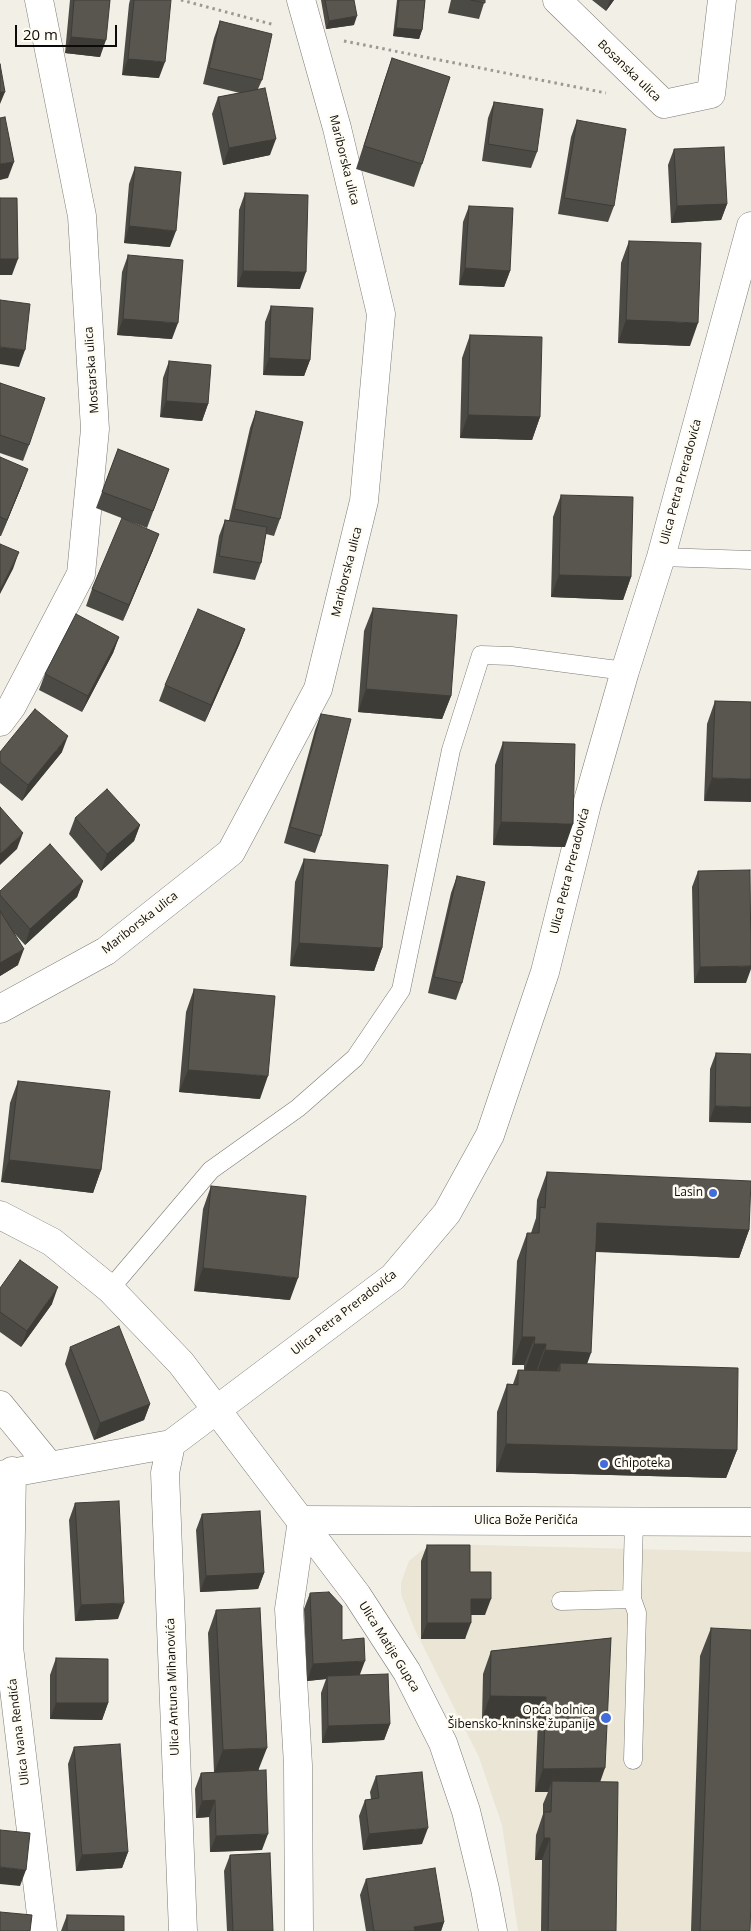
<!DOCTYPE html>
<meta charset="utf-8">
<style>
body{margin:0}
#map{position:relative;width:751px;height:1931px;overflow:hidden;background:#f1efe6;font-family:"Open Sans",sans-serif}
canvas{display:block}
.scale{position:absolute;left:15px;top:25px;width:102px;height:22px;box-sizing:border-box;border:2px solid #0c0b09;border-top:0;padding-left:6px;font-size:15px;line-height:18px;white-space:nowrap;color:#0c0b09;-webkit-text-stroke:4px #fffcf4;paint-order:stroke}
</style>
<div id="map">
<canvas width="751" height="1931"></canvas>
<div class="scale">20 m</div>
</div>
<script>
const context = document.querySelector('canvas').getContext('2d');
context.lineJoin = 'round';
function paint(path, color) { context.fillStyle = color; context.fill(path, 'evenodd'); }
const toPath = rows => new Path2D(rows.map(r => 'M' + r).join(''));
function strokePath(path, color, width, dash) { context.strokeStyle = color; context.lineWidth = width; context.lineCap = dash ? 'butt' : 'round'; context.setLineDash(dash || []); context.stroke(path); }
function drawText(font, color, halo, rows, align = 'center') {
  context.font = font + ' "Open Sans",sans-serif'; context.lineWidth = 5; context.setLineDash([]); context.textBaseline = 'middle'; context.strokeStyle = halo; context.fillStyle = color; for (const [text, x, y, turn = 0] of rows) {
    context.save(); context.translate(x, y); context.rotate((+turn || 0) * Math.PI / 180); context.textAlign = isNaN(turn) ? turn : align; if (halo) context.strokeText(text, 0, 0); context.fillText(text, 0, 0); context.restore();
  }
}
paint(toPath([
 [437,1544,751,1552,751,1931,518,1931,502,1825,479,1757,415,1630,401,1594,401,1583,409,1561,421,1551]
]), '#eae5d5');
const lane = toPath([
 [661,557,751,560],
 [110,1289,211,1170,298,1108,355,1058,401,990,451,750,481,655,511,656,625,671],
 [632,1599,637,1613,633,1760],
 [561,1601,632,1599,634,1521]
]);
const street = toPath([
 [557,0,664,104,711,94,722,0],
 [0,722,12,706,81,574,95,429,82,216,39,0],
 [0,1009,106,951,231,852,318,689,364,501,381,314,337,128,301,0],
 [0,1405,49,1465],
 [171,1444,165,1473,183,1931],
 [12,1471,9,1647,43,1931],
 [0,1475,171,1444,393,1277,447,1213,490,1135,545,972,587,804,625,671,661,557,751,226],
 [299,1931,298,1765,289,1609,302,1520,751,1522]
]);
const secondary = toPath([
 [0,1215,52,1242,110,1289,181,1363,357,1595,407,1672,443,1743,466,1811,485,1889,493,1931]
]);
strokePath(lane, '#7d7b74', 19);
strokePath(street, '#7d7b74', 29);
strokePath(secondary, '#7d7b74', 29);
strokePath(toPath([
 [181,0,275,25],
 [344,41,606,93]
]), '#9a9992', 3, [2.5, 4]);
strokePath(lane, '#fff', 18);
strokePath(street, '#fff', 28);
strokePath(secondary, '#fff', 28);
paint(toPath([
 [70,0,110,0,100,57,65,53],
 [130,0,134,0,159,78,122,75,129,4],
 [321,0,354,0,354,25,326,29],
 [397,0,425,0,422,30,419,39,393,36],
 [451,0,485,0,479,19,448,13],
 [592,0,614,0,606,11],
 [220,21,262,80,258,89,270,155,223,165,212,114,218,97,240,93,203,84,214,38],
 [392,58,422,164,414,187,356,169,384,81],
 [494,102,537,152,531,168,482,161,488,118],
 [577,120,614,206,608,222,558,214,571,137],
 [674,149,727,204,721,220,671,223,668,165],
 [135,167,170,247,124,243,129,184],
 [245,193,300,289,237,287,239,210],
 [469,206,510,271,504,287,459,285,463,222],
 [629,241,690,346,618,343,621,263],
 [128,255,172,339,117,335,122,272],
 [271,306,310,360,304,376,263,375,265,322],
 [470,335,540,417,532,440,460,438,462,358],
 [169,361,208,404,202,421,160,417,163,378],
 [0,383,29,445,23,461,0,453],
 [256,411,280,519,274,536,266,534,261,563,255,580,213,573,219,536,225,520,229,520,250,428],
 [118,449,169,469,147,528,96,508],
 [0,457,22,485,1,536,0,536],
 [561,495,631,577,623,600,551,597,553,517],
 [153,550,123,621,86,606,92,589],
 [373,608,451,696,442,719,358,712,364,631],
 [245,629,239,645,205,722,159,701,165,685],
 [119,637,113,653,82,712,39,690,45,674],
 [715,701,751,702,704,801,707,724],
 [321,714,321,836,315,853,284,843,315,730],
 [503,742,565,847,493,845,495,765],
 [0,752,62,752,22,801,0,783],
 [75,818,140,825,134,841,101,871,69,834],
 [304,859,382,948,374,971,290,966,295,882],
 [698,871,746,983,694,983,692,887],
 [457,876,462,983,456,1000,428,993,451,893],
 [83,881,77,897,25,945,15,934,18,965,0,976,0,891],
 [194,989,260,1099,179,1092,186,1012],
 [716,1053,751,1054,709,1122,710,1069],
 [18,1081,101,1170,93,1193,1,1182,10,1103],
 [547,1172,749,1230,739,1258,596,1252,587,1364,737,1450,726,1478,496,1472,497,1412,507,1384,513,1384,518,1370,524,1370,524,1365,512,1365,517,1261,527,1233,531,1233,536,1218,537,1200],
 [211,1186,290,1300,194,1291,203,1209],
 [0,1288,52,1304,21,1347,0,1332],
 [70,1347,150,1404,144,1420,94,1440,65,1364],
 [75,1503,118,1619,75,1621,69,1520],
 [202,1514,264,1573,258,1589,200,1592,196,1530],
 [427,1545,470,1572,485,1615,471,1615,465,1639,421,1639,421,1561],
 [310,1593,342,1640,360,1675,390,1724,384,1740,322,1743,321,1693,326,1679,307,1681,304,1609],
 [216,1610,259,1771,262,1850,210,1852,209,1817,196,1818,195,1789,201,1773,214,1772,208,1633],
 [711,1628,750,1931,691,1931,700,1656],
 [611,1638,600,1782,616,1931,541,1931,542,1860,535,1860,536,1835,543,1814,543,1804,548,1792,535,1792,538,1720,482,1719,483,1674,491,1651],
 [56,1658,108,1703,102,1720,50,1719,50,1675],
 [74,1747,128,1852,122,1868,76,1871,68,1764],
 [376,1776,422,1844,363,1850,359,1816,365,1800,371,1799,370,1792],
 [230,1855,273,1931,227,1931,224,1871],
 [366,1879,444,1922,441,1931,366,1931,360,1895],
 [67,1915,124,1931,61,1931]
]), '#4c4a44');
paint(toPath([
 [610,0,614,0,606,11],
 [357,16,354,25,326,29,329,21],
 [396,28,422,30,419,39,393,36],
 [71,37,106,40,100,57,65,53],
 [128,59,165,62,159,78,122,75],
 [0,92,5,92,0,104],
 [276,139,270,155,223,165,229,148],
 [14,162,8,178,0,180,0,164],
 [727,204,721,220,671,223,677,206],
 [129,226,176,231,170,247,124,243],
 [0,259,18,259,12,275,0,275],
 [465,268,510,271,504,287,459,285],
 [243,271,306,272,300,289,237,287],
 [123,319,178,323,172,339,117,335],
 [626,320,698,323,690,346,618,343],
 [0,347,25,350,19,367,0,364],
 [269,358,310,360,304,376,263,375],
 [166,401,208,404,202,421,160,417],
 [468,415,540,417,532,440,460,438],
 [28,469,22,485,1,536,7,520],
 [159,534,153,550,123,621,129,605],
 [19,552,13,569,0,594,0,590],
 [559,575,631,577,623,600,551,597],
 [245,629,239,645,205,722,211,705],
 [119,637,113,653,82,712,88,696],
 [366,689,451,696,442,719,358,712],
 [68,736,62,752,22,801,28,785],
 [712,778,751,779,751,802,704,801],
 [501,822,573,824,565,847,493,845],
 [140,825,134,841,101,871,107,854],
 [23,833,17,849,0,865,0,854],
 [83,881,77,897,25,945,30,929],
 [299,943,382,948,374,971,290,966],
 [24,949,18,965,0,976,0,963],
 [751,966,751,969,746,983,694,983,700,967],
 [188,1070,268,1076,260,1099,179,1092],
 [715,1106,751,1107,751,1123,709,1122],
 [9,1160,101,1170,93,1193,1,1182],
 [597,1223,749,1230,739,1258,587,1251],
 [203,1268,298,1278,290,1300,194,1291],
 [58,1287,52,1304,21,1347,27,1331],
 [522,1337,535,1337,524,1365,512,1365],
 [534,1344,546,1344,536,1372,524,1372],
 [545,1350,591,1353,581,1381,560,1371,560,1363,554,1379,535,1378],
 [150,1404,144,1420,94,1440,100,1423],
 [506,1444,737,1450,726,1478,496,1472],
 [264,1573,258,1589,200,1592,206,1576],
 [471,1599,491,1599,485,1615,465,1615],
 [124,1603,118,1619,75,1621,81,1605],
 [427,1623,471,1623,465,1639,421,1639],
 [365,1661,359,1677,327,1676,326,1679,307,1681,313,1664],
 [490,1696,546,1697,538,1720,482,1719],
 [56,1703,108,1703,102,1720,50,1719],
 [390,1724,384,1740,322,1743,328,1726],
 [267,1748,258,1771,214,1773,223,1750],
 [605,1768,597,1791,552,1781,548,1792,535,1792,543,1769],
 [215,1800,209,1817,196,1818,202,1801],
 [428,1828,422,1844,363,1850,369,1834],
 [268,1834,262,1850,210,1852,216,1836],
 [544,1838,550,1838,542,1860,535,1860],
 [128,1852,122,1868,76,1871,82,1855],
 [0,1867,26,1870,20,1886,0,1884],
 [444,1922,441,1931,413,1931,414,1927]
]), '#3e3c37');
const building = toPath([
 [74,0,110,0,106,40,71,37,74,0],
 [134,0,171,0,165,62,128,59,134,0],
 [325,0,354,0,357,16,329,21,325,0],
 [399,0,425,0,422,30,396,28,399,0],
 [471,0,485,0,485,3,471,0],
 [220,21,272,34,262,80,209,68,220,21],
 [392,58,450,77,422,164,364,146,392,58],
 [0,64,5,92,0,92,0,64],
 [265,88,276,139,229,148,218,97,265,88],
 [494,102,543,109,537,152,488,144,494,102],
 [5,117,14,162,0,164,0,118,5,117],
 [577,120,626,129,614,206,564,198,577,120],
 [724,147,727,204,677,206,674,149,724,147],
 [135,167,181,172,176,231,129,226,135,167],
 [245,193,308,195,306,272,243,271,245,193],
 [0,198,17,198,18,259,0,259,0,198],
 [469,206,513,208,510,271,465,268,469,206],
 [629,241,701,243,698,323,626,320,629,241],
 [128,255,183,260,178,323,123,319,128,255],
 [0,300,30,304,25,350,0,347,0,300],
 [271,306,313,308,310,360,269,358,271,306],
 [470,335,542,337,540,417,468,415,470,335],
 [169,361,211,365,208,404,166,401,169,361],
 [0,383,45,398,29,445,0,435,0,383],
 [256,411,303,422,280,519,234,509,256,411],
 [118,449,169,469,153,511,102,492,118,449],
 [0,457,28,469,7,520,0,517,0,457],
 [561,495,633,497,631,577,559,575,561,495],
 [122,518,159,534,129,605,92,589,122,518],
 [225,520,267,527,261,563,219,556,225,520],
 [0,544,19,552,0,590,0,544],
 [373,608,457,615,451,696,366,689,373,608],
 [198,609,245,629,211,705,165,685,198,609],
 [76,614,119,637,88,696,45,674,76,614],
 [715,701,751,702,751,779,712,778,715,701],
 [35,709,68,736,28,785,0,762,0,752,35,709],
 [321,714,351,719,321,836,290,827,321,714],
 [503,742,575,744,573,824,501,822,503,742],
 [107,789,140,825,107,854,75,818,107,789],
 [0,807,23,833,0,854,0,807],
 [50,844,83,881,30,929,0,895,0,891,50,844],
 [304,859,388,865,382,948,299,943,304,859],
 [750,870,751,966,700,967,698,871,750,870],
 [457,876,485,882,462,983,434,977,457,876],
 [0,911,24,949,0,963,0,911],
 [194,989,275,996,268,1076,188,1070,194,989],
 [716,1053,751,1054,751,1107,715,1106,716,1053],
 [18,1081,110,1091,101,1170,9,1160,18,1081],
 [547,1172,751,1181,749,1230,597,1223,591,1353,545,1350,546,1344,534,1344,535,1337,522,1337,527,1233,539,1233,540,1207,545,1208,547,1172],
 [211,1186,306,1196,298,1278,203,1268,211,1186],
 [20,1260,58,1287,27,1331,0,1312,0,1288,20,1260],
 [119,1326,150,1404,100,1423,70,1347,119,1326],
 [560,1363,738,1368,737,1450,506,1444,507,1384,518,1385,518,1370,560,1371,560,1363],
 [119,1501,124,1603,81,1605,75,1503,119,1501],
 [260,1511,264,1573,206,1576,202,1514,260,1511],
 [427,1545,470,1545,470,1572,491,1572,491,1599,471,1599,471,1623,427,1623,427,1545],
 [329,1592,342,1606,342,1640,364,1638,365,1661,313,1664,310,1593,329,1592],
 [260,1608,267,1748,223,1750,216,1610,260,1608],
 [711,1628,751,1630,751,1900,750,1931,700,1931,711,1628],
 [611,1638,605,1768,543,1769,546,1697,490,1696,491,1651,611,1638],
 [56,1658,108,1659,108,1703,56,1703,56,1658],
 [388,1674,390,1724,328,1726,327,1676,388,1674],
 [120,1744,128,1852,82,1855,74,1747,120,1744],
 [266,1770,268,1834,216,1836,215,1800,202,1801,201,1773,266,1770],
 [422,1772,428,1828,369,1834,365,1800,379,1798,376,1776,422,1772],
 [552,1781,618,1782,616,1931,548,1931,550,1838,544,1838,544,1812,551,1812,552,1781],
 [0,1830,30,1833,26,1870,0,1867,0,1830],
 [270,1853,273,1931,233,1931,230,1855,270,1853],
 [435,1868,444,1922,414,1927,415,1931,374,1931,366,1879,435,1868],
 [0,1912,32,1915,30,1931,0,1931,0,1912],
 [67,1915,124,1916,124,1931,67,1931,67,1915]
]);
paint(building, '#58564f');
strokePath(building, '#3e3c37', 1);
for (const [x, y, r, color] of [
 [713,1193,5,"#426bdc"],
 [604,1464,5,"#426bdc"],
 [606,1718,6,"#426bdc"]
]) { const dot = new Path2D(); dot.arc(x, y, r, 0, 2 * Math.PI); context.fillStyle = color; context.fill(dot); strokePath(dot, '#fffcf4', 2); }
drawText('12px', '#0c0b09', '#fffcf4', [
 ["Bosanska ulica",629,71,44],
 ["Mariborska ulica",344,160,76],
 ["Mostarska ulica",92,370,-94],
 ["Ulica Petra Preradovića",681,482,-75],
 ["Mariborska ulica",347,572,-76],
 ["Ulica Petra Preradovića",570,871,-76],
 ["Mariborska ulica",140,923,-38],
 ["Ulica Petra Preradovića",344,1313,-38],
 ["Ulica Bože Peričića",526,1521],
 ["Ulica Matije Gupca",389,1647,58],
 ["Ulica Antuna Mihanovića",173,1687,-92],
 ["Ulica Ivana Rendića",19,1732,-97]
]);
drawText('12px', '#0c0b09', '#fffcf4', [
 ["Lasin",703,1193],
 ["Chipoteka",614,1464,"left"],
 ["Opća bolnica",595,1711],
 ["Šibensko-kninske županije",595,1725]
], 'right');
</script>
